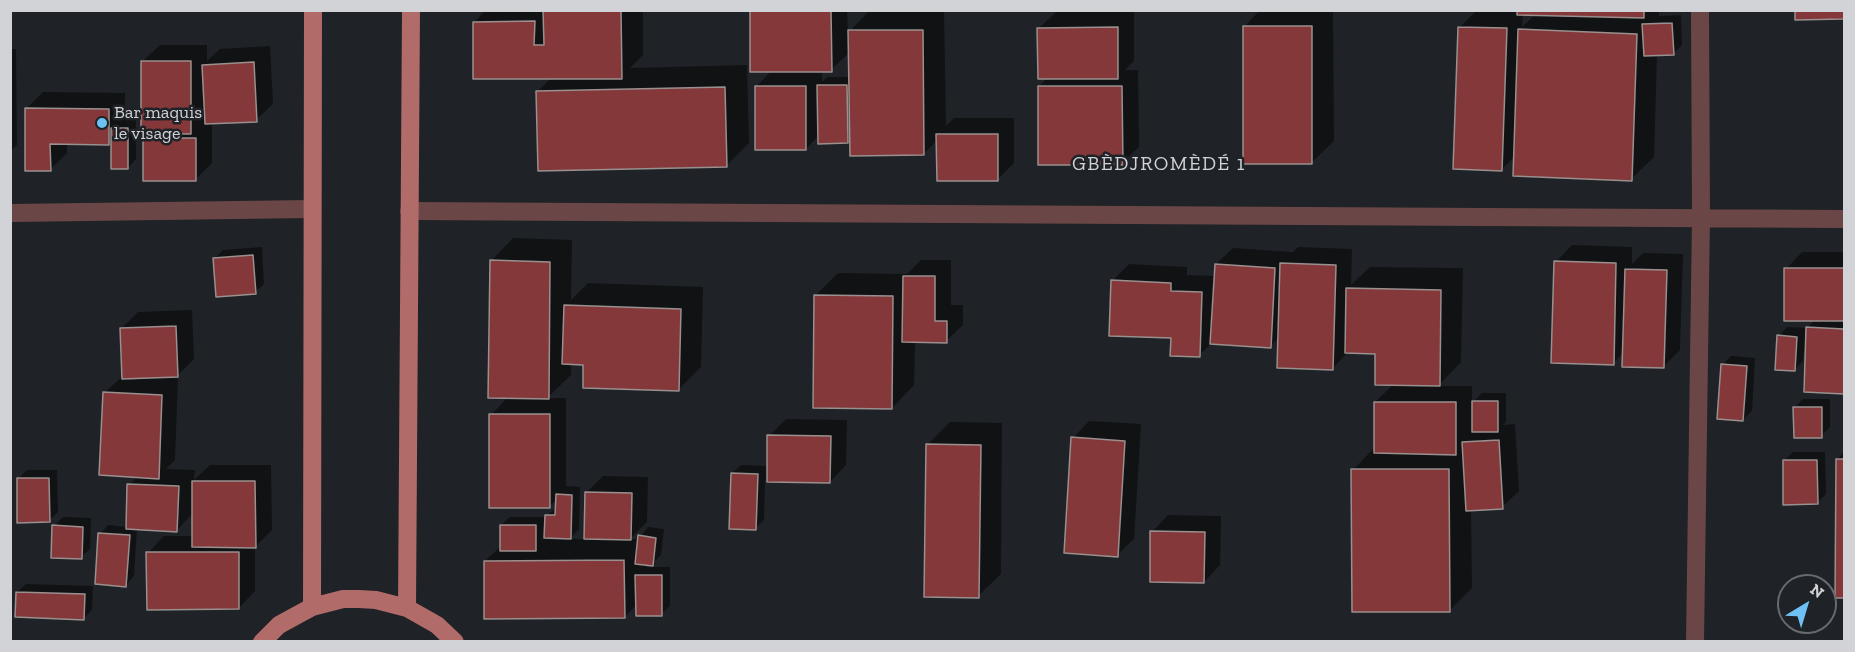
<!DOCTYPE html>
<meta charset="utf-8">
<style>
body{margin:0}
#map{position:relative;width:1855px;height:652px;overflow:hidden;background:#1f2227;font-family:"Zilla Slab",serif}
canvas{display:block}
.frame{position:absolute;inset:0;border:12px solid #d1d3d7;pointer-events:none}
.north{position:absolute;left:1777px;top:574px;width:60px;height:60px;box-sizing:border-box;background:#1f2227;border:2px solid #66696d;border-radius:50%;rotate:38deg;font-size:16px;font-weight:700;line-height:24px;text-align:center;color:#d1d3d7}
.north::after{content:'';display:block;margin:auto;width:21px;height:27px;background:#6dc2f3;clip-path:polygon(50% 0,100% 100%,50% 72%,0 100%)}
</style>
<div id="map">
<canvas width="1855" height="652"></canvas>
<div class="frame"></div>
<div class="north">N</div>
</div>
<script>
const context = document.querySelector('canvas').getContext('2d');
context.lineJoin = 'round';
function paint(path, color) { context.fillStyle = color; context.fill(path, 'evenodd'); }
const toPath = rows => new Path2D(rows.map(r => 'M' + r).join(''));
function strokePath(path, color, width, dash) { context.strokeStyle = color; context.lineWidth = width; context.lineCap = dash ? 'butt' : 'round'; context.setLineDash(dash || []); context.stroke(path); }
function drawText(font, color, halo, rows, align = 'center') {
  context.font = font + ' "Zilla Slab",serif'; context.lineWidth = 5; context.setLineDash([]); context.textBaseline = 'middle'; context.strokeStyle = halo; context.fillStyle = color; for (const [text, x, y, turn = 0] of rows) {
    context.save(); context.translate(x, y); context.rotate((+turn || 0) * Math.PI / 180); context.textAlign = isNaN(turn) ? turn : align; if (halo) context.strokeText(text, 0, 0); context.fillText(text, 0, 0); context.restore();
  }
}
paint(toPath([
 [486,10,643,10,643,55,630,68,747,65,749,143,726,166,537,92,552,77,474,22],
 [752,10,847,10,848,33,870,10,944,10,946,126,954,118,1014,118,1014,163,998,179,937,140,924,154,851,138,847,142,819,135,806,149,756,87,772,70],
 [850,52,850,77,827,77,822,82,822,70,831,70],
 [1260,10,1333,10,1334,141,1311,163,1245,26],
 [1518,10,1649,10,1659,12,1659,16,1681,15,1682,45,1673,54,1657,54,1654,157,1631,179,1515,156,1502,169,1459,28,1476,11],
 [1523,13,1536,14,1522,27],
 [1134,11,1134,61,1125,70,1138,70,1139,147,1122,163,1039,87,1048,77,1039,28,1056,12],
 [160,45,207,45,207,61,220,49,270,46,273,104,256,120,212,122,212,163,195,180,144,138,150,133,143,61],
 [10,49,16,49,17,145,10,151],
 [43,92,125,93,125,120,136,120,136,159,128,168,112,139,108,143,67,143,67,153,50,170,26,109],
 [513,238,572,240,571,300,588,283,703,287,701,367,678,390,584,364,571,363,571,375,547,398,566,398,566,486,580,487,579,529,569,539,585,539,586,493,603,476,648,477,647,522,630,539,639,539,648,527,664,529,661,555,652,564,646,564,646,567,670,567,670,606,661,614,637,604,625,617,485,561,501,546,501,525,510,517,545,517,557,507,557,499,550,506,491,415,509,396,491,261],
 [1572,245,1632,247,1632,264,1643,253,1683,254,1680,350,1664,366,1624,352,1613,363,1556,262],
 [262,247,264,284,255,292,215,258,223,250],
 [1298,247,1352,249,1351,285,1370,267,1463,268,1461,362,1438,386,1472,386,1472,403,1482,393,1506,393,1506,422,1503,425,1515,424,1519,491,1502,507,1471,509,1472,588,1449,611,1353,470,1375,447,1375,402,1394,384,1377,352,1349,351,1333,368,1279,337,1270,346,1212,343,1199,355,1172,337,1112,281,1129,264,1187,267,1187,275,1215,276,1216,264,1233,248,1293,252],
 [1802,252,1844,252,1844,392,1805,391,1807,352,1804,352,1803,361,1795,369,1779,336,1787,327,1807,328,1816,319,1786,269],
 [921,260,951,260,951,305,963,305,963,325,946,341,915,341,914,385,892,408,816,295,838,273,907,274],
 [192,310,194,359,175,378,178,379,175,460,166,469,195,470,194,480,210,465,271,465,272,530,255,547,255,591,239,608,148,553,164,536,193,536,193,513,177,530,137,528,134,576,126,585,100,534,108,525,128,527,129,485,138,476,104,393,123,376,122,328,138,312],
 [1731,356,1755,358,1752,411,1743,419,1722,365],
 [1803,399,1830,399,1830,427,1821,436,1795,407],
 [786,419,847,420,846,465,830,482,765,480,764,520,755,528,732,473,741,465,768,466,769,436],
 [1089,421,1141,424,1134,539,1117,555,1073,438],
 [950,422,1002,423,1001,574,978,596,928,444],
 [1793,452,1825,452,1826,494,1817,503,1784,461],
 [1844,452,1844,596,1836,596,1837,460],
 [27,470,57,470,58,512,49,521,18,479],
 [1168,515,1221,516,1220,565,1204,582,1152,532],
 [63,517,91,518,90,549,81,557,54,526],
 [26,584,93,586,92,610,84,618,17,592]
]), '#0007');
const building = toPath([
 [543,10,621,10,622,79,473,79,473,22,535,21,534,45,544,45,543,10],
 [750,10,831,10,832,72,750,72,750,10],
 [1517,10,1644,10,1644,18,1517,15,1517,10],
 [1795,10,1844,10,1844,19,1795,20,1795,10],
 [1672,23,1674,55,1644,56,1642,24,1672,23],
 [1243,26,1312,26,1312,164,1243,164,1243,26],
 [1118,27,1118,79,1038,79,1037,28,1118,27],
 [1458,27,1507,28,1502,171,1453,169,1458,27],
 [1518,29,1637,34,1632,181,1513,176,1518,29],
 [848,30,923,30,924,155,850,156,848,30],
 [141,61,191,61,191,134,141,134,141,61],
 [254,62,257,122,205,124,202,65,254,62],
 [817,85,847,85,848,143,818,144,817,85],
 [755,86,806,86,806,150,755,150,755,86],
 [1038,86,1122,86,1123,165,1038,165,1038,86],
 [725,87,727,167,538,171,536,91,725,87],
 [25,108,109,109,109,145,50,144,51,171,25,171,25,108],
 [111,128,128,128,128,169,111,169,111,128],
 [936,134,998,134,998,181,937,181,936,134],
 [143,138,196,138,196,181,143,181,143,138],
 [253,255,256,294,216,297,213,258,253,255],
 [490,260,550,262,549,399,488,398,490,260],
 [1554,261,1616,263,1614,365,1551,363,1554,261],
 [1280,263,1336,265,1333,370,1277,368,1280,263],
 [1215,264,1275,268,1271,348,1210,344,1215,264],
 [1784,268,1844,268,1844,321,1784,321,1784,268],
 [1625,269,1667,270,1664,368,1622,367,1625,269],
 [903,276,935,276,935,321,947,321,947,343,902,342,903,276],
 [1111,280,1171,283,1171,291,1202,292,1200,357,1170,356,1171,338,1109,336,1111,280],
 [1346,288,1441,290,1440,386,1375,385,1375,354,1345,353,1346,288],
 [814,295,893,296,892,409,813,408,814,295],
 [564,305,681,309,679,391,583,388,583,365,562,364,564,305],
 [176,326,178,377,122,379,120,328,176,326],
 [1806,327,1844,329,1844,394,1804,392,1806,327],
 [1777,335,1797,337,1795,371,1775,370,1777,335],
 [1721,364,1747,366,1743,421,1717,419,1721,364],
 [103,392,162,395,159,479,99,475,103,392],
 [1472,401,1498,401,1498,432,1472,432,1472,401],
 [1374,402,1456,402,1456,455,1374,453,1374,402],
 [1793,407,1822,407,1822,438,1794,438,1793,407],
 [489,414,550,414,550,508,489,508,489,414],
 [767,435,831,436,830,483,767,482,767,435],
 [1071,437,1125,441,1118,557,1064,553,1071,437],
 [1499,440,1503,509,1466,511,1462,442,1499,440],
 [926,444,981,445,979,598,924,597,926,444],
 [1836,459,1844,459,1844,598,1835,598,1836,459],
 [1783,460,1817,460,1818,504,1783,505,1783,460],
 [1351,469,1449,469,1450,612,1352,612,1351,469],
 [731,473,758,474,756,530,729,529,731,473],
 [17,478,49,478,50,522,17,523,17,478],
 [192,481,255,481,256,548,192,547,192,481],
 [127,484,179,486,177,532,126,529,127,484],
 [585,492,632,493,631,540,584,539,585,492],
 [556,494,572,495,571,539,544,538,545,515,555,515,556,494],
 [52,525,83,527,82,559,51,558,52,525],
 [500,525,536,525,536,551,500,551,500,525],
 [1150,531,1205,532,1204,583,1150,582,1150,531],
 [98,533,130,535,126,587,95,584,98,533],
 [638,535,656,538,653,566,635,564,638,535],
 [146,552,239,552,239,609,147,610,146,552],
 [624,560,625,618,484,619,484,561,624,560],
 [635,575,662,575,662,616,636,616,635,575],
 [16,592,85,594,84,620,15,617,16,592]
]);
paint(building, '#843839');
strokePath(building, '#99908f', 1.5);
strokePath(toPath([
 [409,211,1844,219],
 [10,213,312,209],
 [1695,642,1701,216,1700,10]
]), '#6a4746', 18);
strokePath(toPath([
 [312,607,313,10],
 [407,608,411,10],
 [262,642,279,625,312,607,343,599,359,599,376,600,407,608,437,625,455,642]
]), '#b16b69', 18);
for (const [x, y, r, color] of [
 [102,123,6,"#6dc2f3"]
]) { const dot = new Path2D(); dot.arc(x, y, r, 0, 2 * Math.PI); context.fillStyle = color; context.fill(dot); strokePath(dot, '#1f2227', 2); }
drawText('18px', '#d1d3d7', '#1f2227', [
 ["Bar maquis",114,113],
 ["le visage",114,134]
], 'left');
context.letterSpacing = '1.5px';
drawText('20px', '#d1d3d7', '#1f2227', [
 ["GBÈDJROMÈDÉ 1",1159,164]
]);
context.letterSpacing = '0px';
</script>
